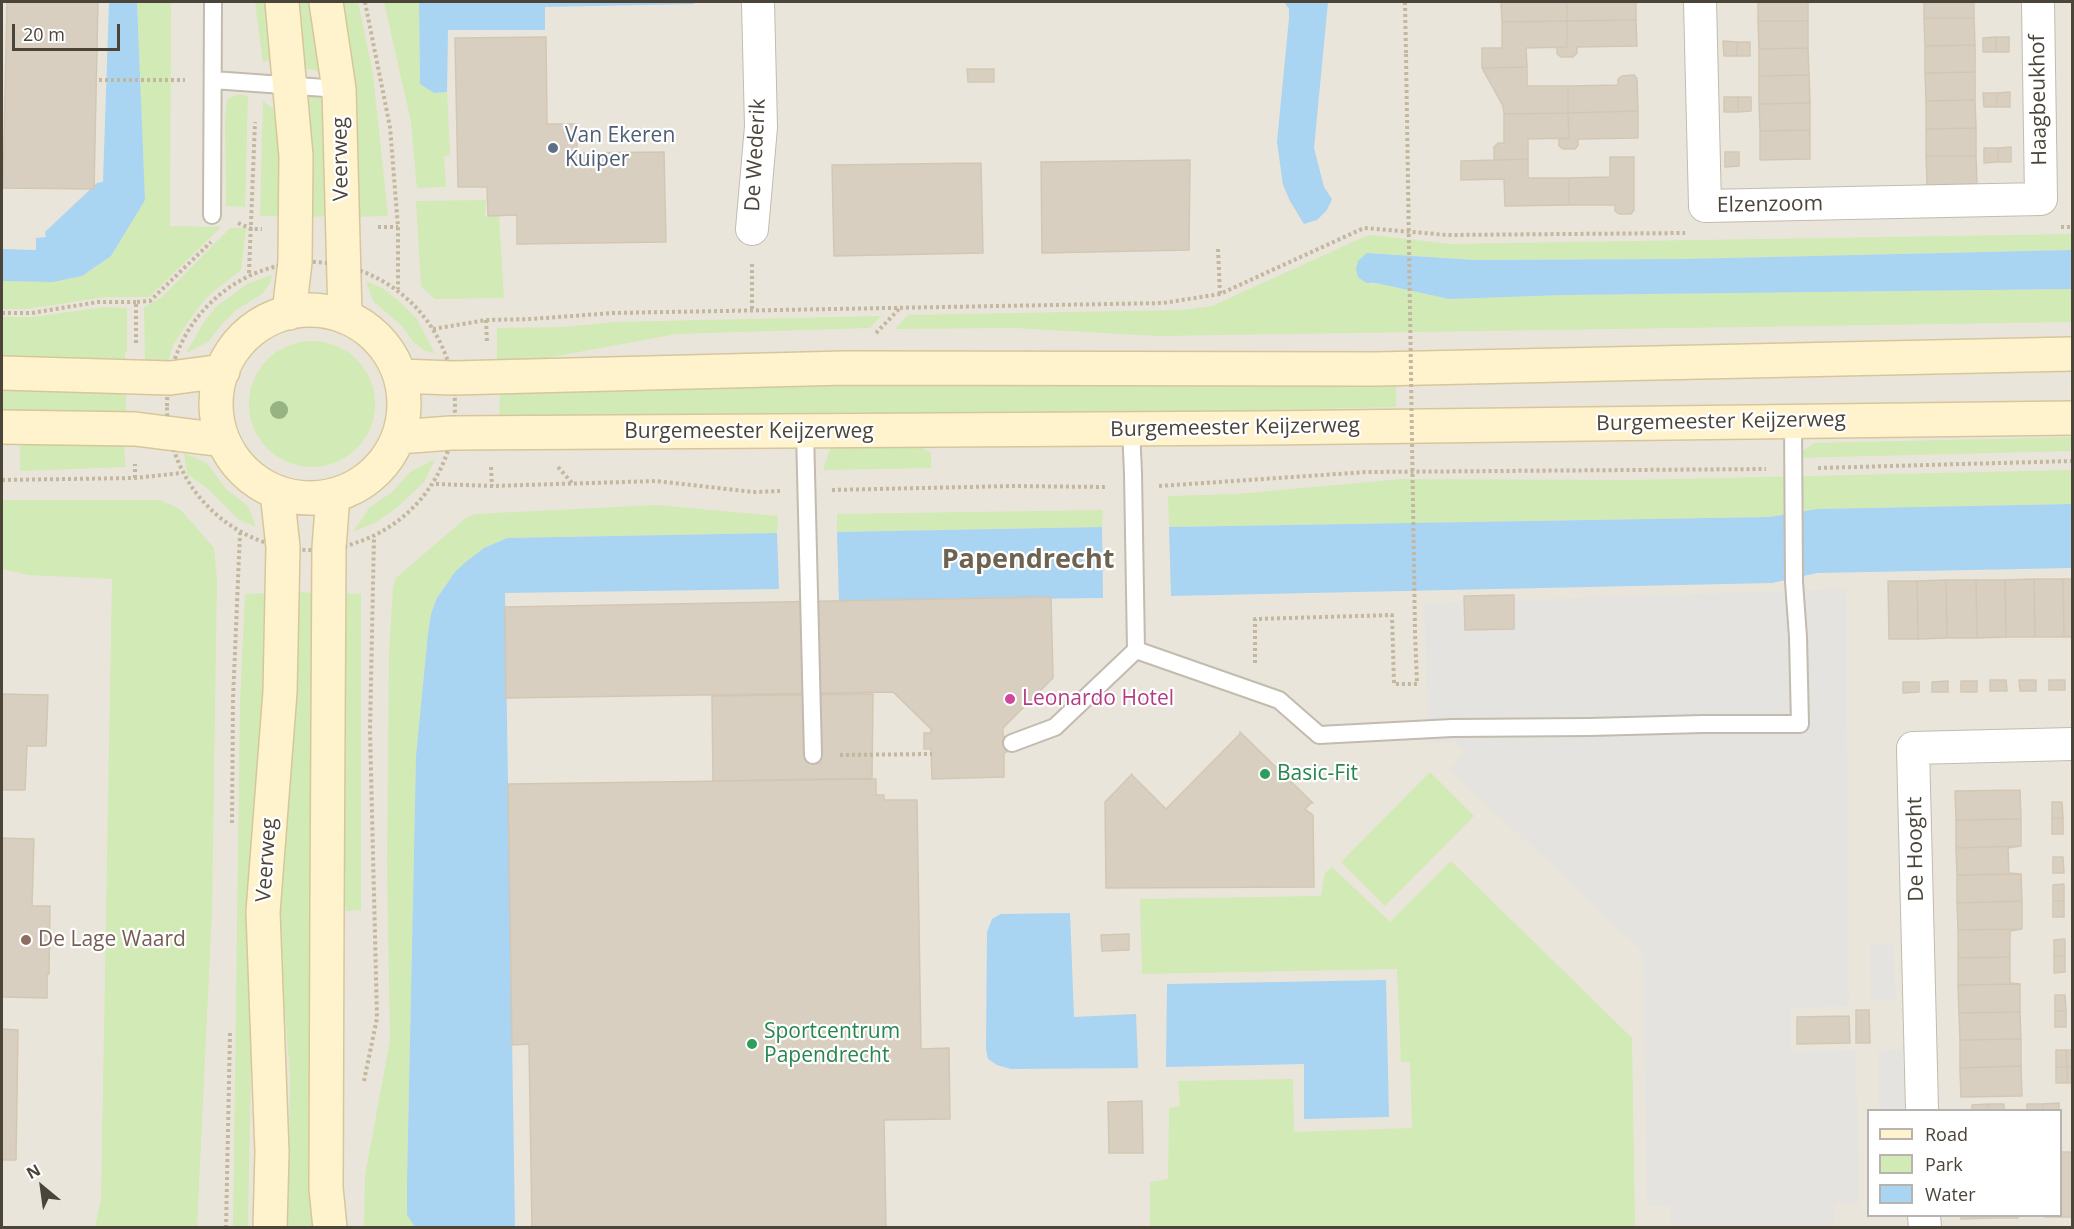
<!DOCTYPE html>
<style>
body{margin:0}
#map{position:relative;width:2074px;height:1229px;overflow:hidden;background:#f6f3ec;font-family:"Open Sans",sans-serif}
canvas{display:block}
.frame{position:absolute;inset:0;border:3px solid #4b4439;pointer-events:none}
.legend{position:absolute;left:1867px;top:1109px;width:195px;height:108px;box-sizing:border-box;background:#fff;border:2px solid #b7b4b0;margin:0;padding:8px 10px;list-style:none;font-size:18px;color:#4b4439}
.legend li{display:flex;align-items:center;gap:12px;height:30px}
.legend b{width:30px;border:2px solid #b7b4b0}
.north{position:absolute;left:12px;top:1157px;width:60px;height:60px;-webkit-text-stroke:4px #fff;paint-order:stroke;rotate:331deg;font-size:16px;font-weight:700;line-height:24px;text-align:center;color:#4b4439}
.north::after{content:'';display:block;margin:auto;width:21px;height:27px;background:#4b4439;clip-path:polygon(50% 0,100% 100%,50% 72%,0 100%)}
.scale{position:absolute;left:12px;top:24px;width:108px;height:27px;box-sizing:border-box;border:3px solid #4b4439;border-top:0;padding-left:8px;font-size:18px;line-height:21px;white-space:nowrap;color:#4b4439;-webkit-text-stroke:4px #fff;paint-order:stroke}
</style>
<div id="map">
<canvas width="2074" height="1229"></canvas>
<div class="frame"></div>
<ul class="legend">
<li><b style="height:8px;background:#fff3cd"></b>Road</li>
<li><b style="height:16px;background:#d2eab5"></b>Park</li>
<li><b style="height:16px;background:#a9d4f2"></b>Water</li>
</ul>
<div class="north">N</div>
<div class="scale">20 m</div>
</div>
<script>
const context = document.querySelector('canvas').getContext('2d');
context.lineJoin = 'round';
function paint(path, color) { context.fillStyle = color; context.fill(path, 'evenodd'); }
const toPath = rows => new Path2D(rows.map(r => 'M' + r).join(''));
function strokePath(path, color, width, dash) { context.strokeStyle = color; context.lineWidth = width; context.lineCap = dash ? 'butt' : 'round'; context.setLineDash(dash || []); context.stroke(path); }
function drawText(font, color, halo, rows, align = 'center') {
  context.font = font + ' "Open Sans",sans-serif'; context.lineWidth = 4.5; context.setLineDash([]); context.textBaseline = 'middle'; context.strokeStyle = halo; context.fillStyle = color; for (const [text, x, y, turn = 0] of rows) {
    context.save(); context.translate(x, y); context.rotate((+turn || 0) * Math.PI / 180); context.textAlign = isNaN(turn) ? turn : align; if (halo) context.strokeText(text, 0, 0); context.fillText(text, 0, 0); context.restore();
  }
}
paint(toPath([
 [2,2,2072,2,2072,1227,2,1228],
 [1868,1110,2060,1110,2060,1216,1868,1216]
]), '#eae5da');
paint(toPath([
 [137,2,171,2,170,226,221,227,149,297,106,297,26,309,2,309,2,281,53,282,82,276,111,256,145,200],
 [255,2,270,2,273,57,263,63],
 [289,2,315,2,325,75,311,69,299,69],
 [335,2,358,2,373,74,388,216,355,217],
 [384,2,419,2,420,84,434,93,447,92,450,155,444,157,446,187,417,188,411,122],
 [237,94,248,96,245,207,226,206,225,121,227,100],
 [319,94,329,104,333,216,306,217,304,100,309,96],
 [263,101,280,115,286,216,260,216],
 [486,200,485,216,499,216,504,298,435,299,421,286,416,201],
 [230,228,246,228,241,270,207,297,188,322,173,345,167,366,145,365,144,307,162,297],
 [2072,234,2072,250,1683,259,1475,260,1368,253,1358,261,1371,284,1376,283,1449,299,1565,295,2072,289,2072,322,1158,336,1014,328,895,329,908,315,1183,310,1212,306,1364,237,1372,235,1450,244],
 [272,275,270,283,262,294,236,310,221,325,208,342,186,353,204,322,216,307,247,284],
 [366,281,382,288,398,300,417,319,435,354,424,350,413,342,403,327,373,301],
 [104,307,127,308,127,352,125,352,125,365,2,362,2,317,34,317],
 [881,316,870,328,677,334,497,367,497,328,564,327,616,322],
 '249 404a63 63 0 1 1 126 0a63 63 0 1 1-126 0Z',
 [1025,377,1396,381,1396,407,1076,415,499,418,500,388],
 [2,385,126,387,126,418,2,415],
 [20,437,123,439,126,467,20,471],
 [2072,437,2072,451,1794,458,1814,443],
 [907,439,931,453,931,468,823,470,830,449,843,442],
 [184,453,207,463,226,489,248,506,256,527,238,519,207,488,187,474],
 [435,459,424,482,398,507,376,522,353,532,369,508,392,492,411,471],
 [2072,470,2072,504,1817,509,1770,517,1169,527,1168,496,1237,494,1402,479,1630,480],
 [2,500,160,500,180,509,214,548,217,579,212,911,197,1227,95,1227,101,1199,112,579,28,575,2,569],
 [656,505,778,516,777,533,507,538,484,548,467,561,445,585,437,598,431,614,428,633,416,756,407,1182,407,1215,415,1227,364,1228,365,1176,390,1040,387,866,389,653,393,587,396,578,466,518,475,514],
 [1103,510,1102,527,837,532,837,514],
 [295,592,318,593,314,1227,296,1227,288,1225,290,1076,285,1014,272,926],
 [269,593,253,953,248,1227,233,1228,240,702,245,594],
 [338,593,361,594,361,910,346,911,333,847],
 [1430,772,1474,816,1385,906,1341,862],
 [1451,861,1632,1038,1635,1227,1150,1227,1150,1182,1168,1179,1169,1108,1180,1106,1178,1081,1293,1079,1294,1132,1412,1128,1410,1062,1401,1062,1397,969,1142,974,1140,899,1321,896,1325,873,1332,867,1390,922]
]), '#d2eab5');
paint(toPath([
 [1846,589,1849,1006,1791,1008,1791,1051,1856,1050,1859,1203,1835,1203,1835,1227,1671,1227,1671,1206,1647,1206,1643,951,1450,770,1466,752,1454,743,1429,743,1424,603],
 [1893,942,1896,1001,1871,1000,1870,945],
 [1903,1049,1904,1110,1879,1110,1878,1051]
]), '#e5e3e0');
paint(toPath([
 [109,2,137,2,145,200,111,256,82,276,53,282,2,281,2,249,36,250,36,238,46,237,45,232,97,183,103,182],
 [419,2,695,2,694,4,545,7,545,30,448,30,447,92,434,93,420,84],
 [1284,2,1328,2,1314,148,1324,187,1332,199,1327,210,1317,220,1304,224,1290,201,1283,185,1277,142,1289,18,1289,9],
 [2072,250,2072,289,1565,295,1449,299,1376,283,1366,283,1358,277,1356,269,1358,261,1367,253,1475,260,1683,259],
 [2072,504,2072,568,1817,573,1772,583,1171,596,1169,527,1770,517,1817,509],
 [1102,527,1103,598,839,601,837,532],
 [777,533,779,589,505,593,515,1227,415,1227,407,1215,407,1182,416,756,428,633,431,614,437,598,455,572,467,561,484,548,507,538],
 [1070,913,1074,1017,1136,1014,1138,1068,1011,1069,997,1065,988,1059,986,1049,987,932,992,919,1001,914],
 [1386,980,1389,1117,1304,1119,1304,1064,1166,1067,1167,984]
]), '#a9d4f2');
const building = toPath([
 [7,2,98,2,94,189,3,188,7,2],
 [1501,2,1567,2,1567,21,1502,22,1501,2],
 [1567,2,1636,2,1636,20,1567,21,1567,2],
 [1758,2,1808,2,1808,21,1758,21,1758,2],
 [1924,2,1974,2,1974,18,1924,18,1924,2],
 [1924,18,1974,18,1975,45,1925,46,1924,18],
 [1636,20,1637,46,1577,47,1577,53,1573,57,1561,57,1557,54,1557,47,1567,47,1567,21,1636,20],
 [1567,21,1567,47,1526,48,1527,67,1482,68,1482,48,1502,48,1502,22,1567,21],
 [1758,21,1808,21,1808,48,1759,49,1758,21],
 [546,37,547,124,577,124,577,153,664,152,666,242,517,244,517,215,488,216,487,187,458,187,455,38,546,37],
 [1996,37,2009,37,2009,52,1996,52,1996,37],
 [1996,37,1996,52,1983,52,1983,38,1996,37],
 [1723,41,1737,42,1737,56,1724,56,1723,41],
 [1737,42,1750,42,1750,56,1737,56,1737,42],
 [1975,45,1975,72,1925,73,1925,46,1975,45],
 [1808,48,1809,75,1759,76,1759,49,1808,48],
 [1527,67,1527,86,1568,86,1568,113,1504,114,1503,106,1482,68,1527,67],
 [967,69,994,69,994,82,968,82,967,69],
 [1975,72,1975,100,1926,101,1925,73,1975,72],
 [1634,75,1637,79,1638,111,1568,113,1568,86,1618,85,1618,79,1622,76,1634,75],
 [1809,75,1810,103,1759,104,1759,76,1809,75],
 [2010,92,2010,107,1997,107,1997,93,2010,92],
 [1983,93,1997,93,1997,107,1984,107,1983,93],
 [1724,97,1738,97,1738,112,1724,112,1724,97],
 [1738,97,1751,97,1751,111,1738,112,1738,97],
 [1975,100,1976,128,1926,129,1926,101,1975,100],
 [1810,103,1810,130,1760,131,1759,104,1810,103],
 [1638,111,1638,138,1578,139,1578,145,1575,149,1563,149,1559,146,1559,139,1569,138,1568,113,1638,111],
 [1568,113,1569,138,1528,139,1528,159,1494,160,1494,147,1498,143,1504,143,1504,114,1568,113],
 [1976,128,1976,156,1926,156,1926,129,1976,128],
 [1810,130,1810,159,1760,160,1760,131,1810,130],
 [2011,147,2011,162,1998,162,1998,148,2011,147],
 [1984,148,1998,148,1998,162,1984,163,1984,148],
 [1725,152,1739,152,1739,166,1725,167,1725,152],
 [1926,156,1976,156,1977,184,1927,185,1926,156],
 [1610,157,1634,157,1634,210,1631,214,1619,214,1615,211,1615,205,1569,205,1569,178,1610,177,1610,157],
 [1528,159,1528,178,1569,178,1569,205,1505,206,1504,179,1461,180,1461,161,1528,159],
 [1190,160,1189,250,1042,253,1041,162,1190,160],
 [981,163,983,253,834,256,832,165,981,163],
 [2034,579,2035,637,2006,637,2005,580,2034,579],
 [2034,579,2063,579,2064,637,2035,637,2034,579],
 [2063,579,2072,579,2072,637,2064,637,2063,579],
 [1946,580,1947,638,1918,639,1917,581,1946,580],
 [1946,580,1976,580,1977,638,1947,638,1946,580],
 [1976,580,2005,580,2006,637,1977,638,1976,580],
 [1888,581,1917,581,1918,639,1889,639,1888,581],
 [1514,595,1514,629,1465,630,1464,596,1514,595],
 [1051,597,1053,678,1003,728,1003,736,1008,738,1010,750,1004,753,1004,777,932,779,931,749,924,749,924,733,931,733,931,729,893,692,506,698,505,607,1051,597],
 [1990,680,2006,680,2007,691,1990,691,1990,680],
 [2019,680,2036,680,2036,691,2020,691,2019,680],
 [2049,680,2065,680,2065,690,2049,690,2049,680],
 [1948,681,1948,692,1932,692,1932,682,1948,681],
 [1961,681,1977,681,1977,692,1961,692,1961,681],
 [1903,682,1919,682,1919,692,1903,693,1903,682],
 [2,694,48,695,46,746,27,746,25,790,2,790,2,694],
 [873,694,872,778,713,781,712,696,873,694],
 [1240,732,1313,803,1311,803,1305,809,1313,815,1314,887,1106,888,1105,802,1132,774,1133,776,1166,809,1240,734,1240,732],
 [876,779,876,795,884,795,884,800,917,800,921,1049,949,1048,950,1119,884,1120,886,1228,532,1228,529,1044,512,1045,508,784,876,779],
 [2020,790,2021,819,1956,820,1955,791,2020,790],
 [2052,802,2062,802,2063,818,2052,818,2052,802],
 [2052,818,2063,818,2063,834,2052,834,2052,818],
 [2021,819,2021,846,1956,848,1956,820,2021,819],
 [2,838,34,839,32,906,50,906,49,974,47,974,47,998,2,997,2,838],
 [2021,846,2008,848,2009,873,2021,874,1957,875,1956,848,2021,846],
 [2053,857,2063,857,2064,873,2053,873,2053,857],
 [2021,874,2022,901,1957,903,1957,875,2021,874],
 [2064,884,2064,901,2053,901,2053,885,2064,884],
 [2022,901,2022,929,1958,930,1957,903,2022,901],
 [2053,901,2064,901,2064,917,2053,917,2053,901],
 [2022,929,2010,931,2010,957,1958,958,1958,930,2022,929],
 [1129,934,1129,950,1102,951,1101,935,1129,934],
 [2065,939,2065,956,2054,956,2054,940,2065,939],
 [2054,956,2065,956,2065,972,2054,973,2054,956],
 [2010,957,2010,983,2020,984,1958,985,1958,958,2010,957],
 [2020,984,2020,1012,1959,1013,1958,985,2020,984],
 [2055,995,2065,995,2066,1011,2055,1011,2055,995],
 [1856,1010,1869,1010,1870,1043,1856,1043,1856,1010],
 [2055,1011,2066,1011,2066,1027,2055,1027,2055,1011],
 [2020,1012,2021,1039,1960,1040,1959,1013,2020,1012],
 [1849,1016,1850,1043,1797,1044,1797,1017,1849,1016],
 [2,1029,18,1030,16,1160,2,1160,2,1029],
 [2021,1039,2021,1066,1960,1068,1960,1040,2021,1039],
 [2056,1050,2066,1050,2067,1067,2056,1067,2056,1050],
 [2066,1050,2072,1050,2072,1066,2067,1067,2066,1050],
 [2021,1066,2022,1096,1961,1097,1960,1068,2021,1066],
 [2072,1066,2072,1083,2067,1083,2067,1067,2072,1066],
 [2056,1067,2067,1067,2067,1083,2056,1083,2056,1067],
 [1142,1101,1143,1153,1109,1153,1108,1102,1142,1101],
 [2059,1103,2059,1110,2043,1110,2043,1104,2059,1103],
 [1988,1104,2004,1104,2004,1110,1988,1110,1988,1104],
 [1988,1104,1988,1110,1972,1110,1972,1105,1988,1104],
 [2027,1104,2043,1104,2043,1110,2027,1110,2027,1104],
 [2060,1152,2072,1152,2072,1217,2045,1217,2060,1216,2060,1152],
 [1961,1216,1990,1216,1990,1218,1961,1219,1961,1216],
 [1990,1216,2018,1216,2018,1218,1990,1218,1990,1216]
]);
paint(building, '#d8cfc1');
strokePath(building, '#d3c7b4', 1.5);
const lane = toPath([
 [213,80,339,89],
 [212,215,213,2],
 [805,432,813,755],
 [1136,650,1279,700,1319,735,1452,728,1589,727,1703,724,1800,724,1798,637,1794,582,1793,422],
 [1012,743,1055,727,1136,650,1133,473,1131,429]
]);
const street = toPath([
 [1700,2,1705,206,2041,199,2038,2],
 [752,229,761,127,758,2],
 [1922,1110,1913,748,2072,744],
 [1924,1216,1925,1228]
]);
const secondary = toPath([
 [282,2,296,156,295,262,289,313],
 [326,2,339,89,345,317],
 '216 404a94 94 0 1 1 188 0a94 94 0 1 1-188 0Z',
 [2,373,170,378,223,371],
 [400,376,453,378,845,368,1376,369,2072,354],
 [2,427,135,429,223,440],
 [398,437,451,433,1265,428,2072,418],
 [270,1228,272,1152,263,912,280,692,283,547,277,492],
 [330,1228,326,1188,327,909,329,548,333,495]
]);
strokePath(lane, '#c2bbae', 20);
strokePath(street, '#c2bbae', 34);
strokePath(secondary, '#d6c79b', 36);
strokePath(toPath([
 [365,2,390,127,398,227,398,289],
 [1405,2,1406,54],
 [99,80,185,80],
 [238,223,252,229,262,229],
 [378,227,398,227],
 [2061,227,2072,227],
 [1218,249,1220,294],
 '167 406a144 144 0 1 1 288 0a144 144 0 1 1-288 0Z',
 [249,273,255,122],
 [752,309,752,262],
 [2,313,32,313,98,302,136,302],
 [486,320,487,343],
 [433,329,486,320,531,319,613,313,1163,303,1220,294,1364,228,1447,235,1685,233],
 [876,333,900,308],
 [136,343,136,302,150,301,211,242],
 [491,467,492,486],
 [558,467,573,484],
 [1818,468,2072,461],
 [135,478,135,464],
 [2,480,135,478,181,473],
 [436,484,492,486,656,481,753,492,780,491],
 [1159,486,1367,472,1766,469],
 [832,490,1013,486,1106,487],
 [1255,663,1255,619,1392,615,1394,684,1417,684,1415,632],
 [840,755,932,754],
 [232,823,233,699,240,533],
 [364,1081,377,1018,370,731,374,536],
 [226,1228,230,1032]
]), '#c4b79f', 4, [3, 3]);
strokePath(lane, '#fff', 16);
strokePath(street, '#fff', 32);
strokePath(secondary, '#fff3cd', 33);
strokePath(toPath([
 [1406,54,1415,632]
]), '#c4b79f', 4, [3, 3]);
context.fillStyle = '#97b381';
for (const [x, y] of [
 [279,410]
]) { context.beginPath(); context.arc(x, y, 9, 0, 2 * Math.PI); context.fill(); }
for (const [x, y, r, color] of [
 [553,148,6,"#5c6f8a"],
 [1010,699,6,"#d1479c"],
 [1265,774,6,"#2e9e5b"],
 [26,940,6,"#8d6e63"],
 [752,1044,6,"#2e9e5b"]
]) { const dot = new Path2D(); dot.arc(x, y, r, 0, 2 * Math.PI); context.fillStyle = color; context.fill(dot); strokePath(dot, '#fff', 2); }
drawText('21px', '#4b4439', '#fff', [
 ["Haagbeukhof",2039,100,-91],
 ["De Wederik",756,155,-87],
 ["Veerweg",341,159,-91],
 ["Elzenzoom",1770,205,-1],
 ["Burgemeester Keijzerweg",1721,422,-1],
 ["Burgemeester Keijzerweg",1235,428,-1],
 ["Burgemeester Keijzerweg",749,432],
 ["De Hooght",1916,849,-91],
 ["Veerweg",267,860,-86]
]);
drawText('21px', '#4e5e75', '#fff', [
 ["Van Ekeren",565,136],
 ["Kuiper",565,160]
], 'left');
drawText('21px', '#b23c85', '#fff', [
 ["Leonardo Hotel",1022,699]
], 'left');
drawText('21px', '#27864d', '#fff', [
 ["Basic-Fit",1277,774],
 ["Sportcentrum",764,1032],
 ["Papendrecht",764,1056]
], 'left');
drawText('21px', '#785e54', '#fff', [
 ["De Lage Waard",38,940]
], 'left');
drawText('bold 27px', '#6e6250', '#fff', [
 ["Papendrecht",1028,560]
]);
</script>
